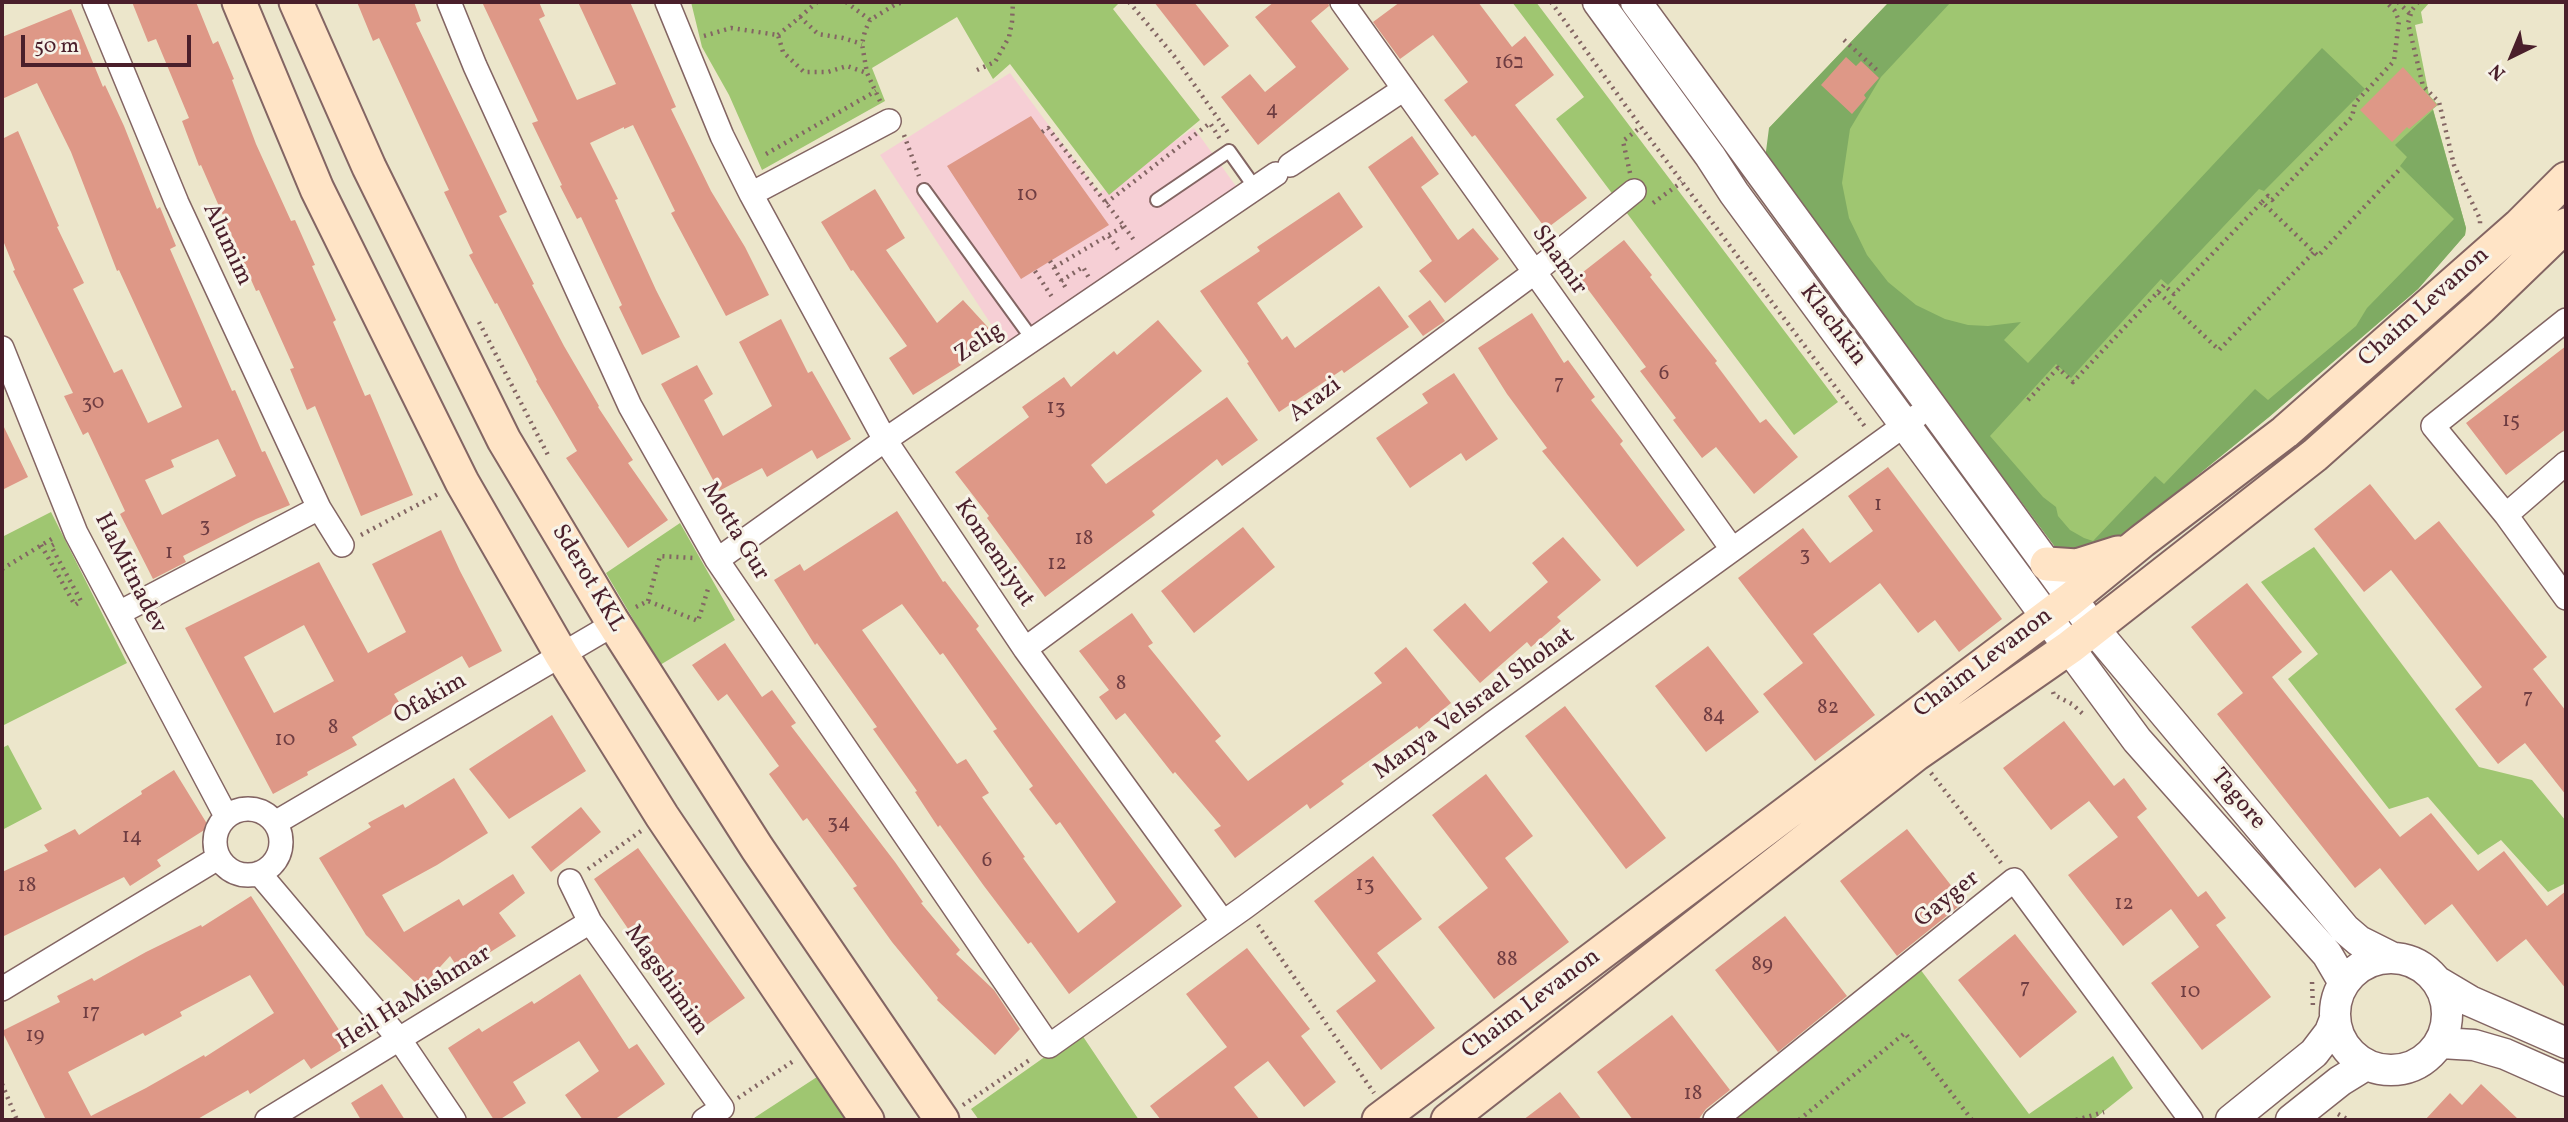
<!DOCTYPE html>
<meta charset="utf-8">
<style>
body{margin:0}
#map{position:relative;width:2568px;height:1122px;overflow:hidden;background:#ece6cb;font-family:Vollkorn,serif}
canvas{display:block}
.frame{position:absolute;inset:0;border:4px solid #4a1f2b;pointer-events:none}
.north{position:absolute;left:2477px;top:21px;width:70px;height:70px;-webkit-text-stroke:5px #f7f3e8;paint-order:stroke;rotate:223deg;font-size:19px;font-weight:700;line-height:28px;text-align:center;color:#4a1f2b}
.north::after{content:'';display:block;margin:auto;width:24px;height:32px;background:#4a1f2b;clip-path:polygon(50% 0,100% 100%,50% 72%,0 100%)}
.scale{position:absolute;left:21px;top:35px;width:170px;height:32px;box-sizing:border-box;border:4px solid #4a1f2b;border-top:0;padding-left:9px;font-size:21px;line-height:24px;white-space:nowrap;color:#4a1f2b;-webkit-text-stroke:5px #f7f3e8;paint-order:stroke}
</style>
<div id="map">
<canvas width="2568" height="1122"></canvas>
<div class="frame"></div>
<div class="north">N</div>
<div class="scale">50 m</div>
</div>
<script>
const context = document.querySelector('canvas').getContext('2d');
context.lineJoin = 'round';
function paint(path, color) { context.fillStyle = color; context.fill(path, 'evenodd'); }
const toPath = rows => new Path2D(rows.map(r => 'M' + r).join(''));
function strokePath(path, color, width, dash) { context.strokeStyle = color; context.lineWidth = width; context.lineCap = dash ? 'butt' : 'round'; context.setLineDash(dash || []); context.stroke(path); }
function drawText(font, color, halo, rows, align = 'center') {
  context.font = font + ' Vollkorn,"Frank Ruhl Libre",serif'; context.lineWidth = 6; context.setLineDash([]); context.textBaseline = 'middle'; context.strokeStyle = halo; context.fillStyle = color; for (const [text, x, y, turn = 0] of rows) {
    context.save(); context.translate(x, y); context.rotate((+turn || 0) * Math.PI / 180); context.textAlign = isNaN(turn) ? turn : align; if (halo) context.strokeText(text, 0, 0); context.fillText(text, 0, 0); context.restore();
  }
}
paint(toPath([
 [1010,73,1099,193,1194,128,1238,189,1006,347,880,155]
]), '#f6cfd5');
paint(toPath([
 [691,2,1120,2,1113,9,1200,120,1109,195,1010,64,993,79,957,17,872,68,885,101,762,170,729,95,702,47],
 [1512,2,1536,2,1838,402,1794,435,1556,119,1584,97],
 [1889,2,2430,2,2421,12,2423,23,2415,25,2429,95,2438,105,2433,109,2466,228,2465,235,2418,289,2269,417,2118,540,2061,555,1769,128],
 [51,512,127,663,2,726,2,537],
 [680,523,735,620,660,665,606,573],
 [2314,547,2479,767,2532,780,2566,821,2566,883,2548,892,2501,840,2478,855,2428,797,2389,809,2288,679,2318,654,2261,582],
 [8,745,42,809,2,830,2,748],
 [1917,965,2029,1114,2113,1056,2133,1088,2093,1120,1725,1120],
 [1080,1032,1139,1120,979,1120,971,1109],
 [820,1075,850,1120,751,1120]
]), '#9fc671');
paint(toPath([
 [1889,2,1951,2,1881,77,1850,129,1842,183,1849,218,1867,255,1888,282,1916,305,1945,319,1968,325,1988,326,2021,322,2004,340,2028,363,2322,48,2365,89,2264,191,2259,189,2168,285,2161,279,2071,378,2056,364,1990,436,2043,497,2056,507,2058,516,2070,530,2084,538,2093,541,2155,476,2164,484,2255,389,2268,400,2356,326,2367,308,2454,219,2400,166,2407,157,2395,145,2433,110,2466,228,2465,235,2418,289,2269,417,2118,540,2061,555,1765,159,1769,128]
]), '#7fab63');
paint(toPath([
 [132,2,196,2,213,44,218,41,234,79,232,80,256,144,291,221,295,220,315,265,312,266,336,320,333,322,365,396,370,394,413,495,361,516,315,406,307,410,290,369,294,368,259,290,256,291,201,165,199,166,182,121,189,118,156,39,148,42],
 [357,2,414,2,421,21,416,23,507,212,499,216,534,284,532,285,564,346,599,406,598,407,633,460,628,463,668,520,628,548,566,458,577,451,536,381,537,380,497,303,495,304,469,255,473,253,444,192,449,190,379,38,373,41],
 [482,2,539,2,545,16,539,19,577,100,616,84,578,2,630,2,676,107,671,109,711,191,745,247,769,295,726,316,671,213,675,211,633,125,624,129,624,127,590,143,618,199,615,200,656,290,680,337,642,355,619,307,622,305,581,217,577,219,560,186,562,185,532,123,538,121],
 [1154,2,1194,2,1229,46,1204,66],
 [1274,2,1328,2,1329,6,1311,21,1349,69,1258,145,1221,97,1250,74,1265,92,1296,67,1255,17],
 [1400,2,1478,2,1512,47,1525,36,1554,75,1515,105,1587,198,1546,229,1475,135,1472,137,1444,100,1468,82,1433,35,1400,59,1373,22],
 [71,9,103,87,105,85,124,126,157,209,160,207,176,246,170,249,232,391,235,390,262,452,265,451,290,505,256,519,183,556,186,562,153,579,120,514,125,511,88,432,83,435,64,396,73,393,13,271,15,270,2,238,2,139,18,131,59,226,57,227,84,283,73,289,114,373,122,369,148,423,182,407,119,270,117,271,71,152,37,83,2,99,2,37],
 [218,439,236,476,162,515,145,480,174,467,171,460],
 [1846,57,1856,66,1861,61,1879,78,1864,95,1866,98,1852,114,1821,85],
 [2403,67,2437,105,2409,129,2407,127,2392,142,2360,110],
 [1031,116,1109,225,1021,279,947,166],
 [1412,136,1439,174,1421,187,1458,240,1473,228,1499,259,1445,303,1419,271,1432,261,1368,167],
 [875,189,905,238,886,250,937,323,963,300,996,336,969,360,913,395,889,358,907,346,853,270,851,271,821,222],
 [1339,192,1363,227,1257,303,1282,340,1287,336,1295,348,1379,286,1409,327,1344,373,1342,370,1279,412,1247,363,1249,362,1200,291,1260,251,1257,247],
 [1624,240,1652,275,1650,277,1717,361,1715,363,1760,423,1766,419,1798,457,1754,494,1716,447,1702,458,1673,420,1676,418,1640,371,1646,367,1578,276],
 [1430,300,1445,321,1423,336,1408,316],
 [1532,313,1564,363,1568,360,1595,397,1591,400,1623,441,1620,444,1685,530,1637,567,1542,451,1547,448,1507,394,1478,348],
 [781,319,808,373,812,371,851,439,817,459,812,450,767,477,762,468,719,491,661,384,697,365,713,394,704,400,723,436,772,406,739,342],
 [1158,320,1202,371,1091,465,1106,484,1227,397,1258,440,1222,466,1217,459,1152,511,1155,515,1045,597,987,518,989,516,955,472,1029,417,1022,407,1064,377,1071,387,1114,351,1117,355],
 [2566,346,2566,429,2506,475,2466,423],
 [1454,373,1498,439,1466,461,1461,453,1410,488,1376,438,1428,403,1422,394],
 [2,423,28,477,2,490],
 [1888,467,2002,619,1959,652,1935,620,1918,633,1880,583,1813,634,1875,715,1815,761,1763,694,1803,663,1738,578,1803,528,1830,563,1873,531,1848,496],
 [2370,484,2415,540,2439,521,2547,657,2533,669,2566,711,2566,795,2525,743,2498,764,2455,709,2482,687,2391,570,2364,592,2314,529],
 [897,511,943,582,945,581,979,626,976,629,1031,704,1182,906,1069,994,1031,942,1028,944,984,886,940,825,938,827,915,792,917,791,873,729,877,727,817,643,815,645,774,580,800,564,804,571],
 [902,604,940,655,943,653,997,729,993,731,1033,786,1029,789,1056,825,1060,822,1116,902,1078,933,1023,858,1025,857,982,797,989,793,966,759,957,764,862,630],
 [1243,527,1275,567,1194,633,1161,591],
 [441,530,460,571,502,651,469,668,462,656,394,694,402,707,352,737,357,745,307,772,308,775,273,794,185,628,319,562,368,653,406,632,372,564],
 [304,625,334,681,274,713,244,657],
 [1563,537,1601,580,1557,617,1561,621,1531,647,1527,642,1480,683,1433,630,1465,603,1490,632,1548,582,1532,563],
 [2247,583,2302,652,2272,677,2400,837,2431,813,2478,871,2504,851,2547,906,2566,891,2566,989,2526,939,2497,962,2452,904,2425,925,2380,868,2355,888,2217,714,2243,693,2191,627],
 [1132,613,1153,643,1148,646,1221,736,1215,741,1248,781,1382,683,1374,673,1406,647,1451,703,1419,729,1417,726,1341,781,1344,784,1310,809,1307,804,1235,858,1214,830,1221,826,1175,772,1173,774,1125,713,1116,720,1099,697,1109,690,1079,651],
 [725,643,762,697,772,690,796,723,791,726,895,862,923,902,921,903,960,950,956,954,994,990,1020,1029,995,1055,937,1000,938,998,892,942,853,888,857,886,807,818,803,821,769,774,779,766,727,694,718,701,692,665],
 [1708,646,1759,712,1706,752,1655,686],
 [1565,706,1666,838,1626,869,1525,736],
 [552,715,586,771,509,819,469,769],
 [2064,721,2114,786,2124,778,2147,809,2137,817,2198,897,2206,891,2226,918,2216,925,2271,997,2202,1050,2151,983,2199,947,2171,909,2123,946,2068,875,2118,837,2089,801,2051,830,2003,768],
 [174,770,209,827,157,860,161,866,130,886,124,877,2,937,2,872,48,851,44,845,75,829,79,835,142,794,141,791],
 [1486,774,1533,836,1505,858,1569,942,1494,999,1438,927,1488,888,1432,815],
 [454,778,488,833,437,865,382,895,404,932,459,899,463,906,513,874,525,893,499,913,516,936,460,971,450,956,421,988,366,935,319,858,371,827,368,823,403,804,405,808],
 [581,807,601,832,551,872,531,847],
 [1907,829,1964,902,1897,956,1840,881],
 [638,848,745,998,698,1031,594,879],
 [1373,856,1422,919,1377,953,1435,1028,1381,1070,1336,1011,1376,981,1314,901],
 [251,896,349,1045,311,1069,304,1059,250,1094,248,1090,196,1120,46,1120,2,1031,60,1002,57,996,92,978,94,981,146,952,201,925,202,927],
 [250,975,274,1013,205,1057,204,1055,146,1088,91,1116,68,1072,143,1033,145,1036,182,1016,180,1012],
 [1785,916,1847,996,1778,1052,1715,970],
 [2015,934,2077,1012,2020,1058,1958,980],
 [1247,948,1310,1029,1301,1036,1336,1082,1304,1107,1268,1061,1234,1087,1260,1120,1161,1120,1150,1106,1227,1047,1186,994],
 [580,974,629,1049,637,1044,665,1084,614,1120,583,1120,565,1095,599,1071,579,1041,513,1082,526,1103,499,1120,494,1120,448,1048,479,1028,482,1032,532,1001,534,1004],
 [1672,1015,1730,1090,1706,1109,1698,1120,1633,1120,1597,1072],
 [382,1084,405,1120,361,1120,351,1103],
 [2481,1084,2519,1120,2425,1120,2450,1093,2462,1105],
 [1560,1092,1582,1120,1523,1120]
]), '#de9887');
const service = toPath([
 [924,190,1033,340],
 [1157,200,1229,151,1256,189]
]);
const minor = toPath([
 [94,2,177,203,319,508,119,613],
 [449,2,475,66,630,406,717,560,1049,1046,1245,907,1493,723,1917,416],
 [667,2,722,136,751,194,885,440,1025,649,1223,922],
 [1342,2,1732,549],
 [1290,165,1404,89],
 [751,194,889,121],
 [2566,320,2433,426,2506,515,2566,598],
 [2,348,76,533,226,816],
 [319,508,342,545],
 [2506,515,2566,463],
 [717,560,885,440,1276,174],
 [1025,649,1527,278,1634,191],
 '215 842a33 33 0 1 1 66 0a33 33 0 1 1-66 0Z',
 [275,823,614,624],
 [259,873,400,1040,454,1120],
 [570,881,590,922,722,1108,704,1120],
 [2,989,218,858],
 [267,1120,590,922],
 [1715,1120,2014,880,2191,1120]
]);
const tertiary = toPath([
 [1598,2,1710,156,1734,193,2137,740,2327,954,2344,983],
 [1636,2,2094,629,2345,929,2359,941,2393,958],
 '2335 1014a56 56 0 1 1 112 0a56 56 0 1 1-112 0Z',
 [2438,982,2470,1001,2566,1043],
 [2441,1043,2474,1045,2505,1054,2566,1081],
 [2231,1120,2314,1053,2330,1032,2335,1019],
 [2291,1120,2340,1081,2366,1065]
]);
const secondary = toPath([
 [239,2,317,189,462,482,561,654,662,816,867,1120],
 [296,2,369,167,504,440,611,619,757,848,942,1120],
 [2047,564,2077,566,2118,553],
 [1379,1120,2071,599,2142,541,2285,432,2519,226,2566,179],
 [1448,1120,1916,754,2070,647,2315,455,2481,307,2566,225]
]);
strokePath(service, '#836563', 16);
strokePath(minor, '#836563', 26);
strokePath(tertiary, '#836563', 33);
strokePath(secondary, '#836563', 37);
strokePath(toPath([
 [846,2,870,20],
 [1129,2,1174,56,1229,134],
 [1551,2,1641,127,1866,428],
 [2398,2,2411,15],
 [2418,2,2412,10,2408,23,2423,86,2439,102,2454,165,2480,219,2480,224],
 [800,17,817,2],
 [778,35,800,17,818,34,843,38,862,44],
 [704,36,731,28,778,35,783,52,804,72,828,72,847,66,867,73],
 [1844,40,1879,72],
 [977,70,995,62,1009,37,1012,22,1013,2],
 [880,101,867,73,862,44,865,31,870,20,896,4,905,2],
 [1042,132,1048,128,1124,226,1053,268],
 [904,135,919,176],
 [766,154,876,91],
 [1630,173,1623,141,1641,127],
 [2262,202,2268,196,2272,200,2352,117,2355,103,2394,61,2399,21,2395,11,2386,2],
 [1106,203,1210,123,1220,139],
 [1653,203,1682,182],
 [1124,226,1136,243],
 [1109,236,1119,251],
 [1050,261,1067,290],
 [1035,271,1054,300],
 [1061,281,1083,267,1089,278],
 [2158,292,2164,285,2174,294,2262,202,2318,256,2400,169],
 [479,322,549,457],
 [2028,400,2058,368,2073,382,2158,292,2219,350,2314,252],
 [361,535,440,493],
 [41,545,75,605,81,601,51,546,58,542],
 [2,569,55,537],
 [648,601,660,556,693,558],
 [636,607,648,601,698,621,709,586],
 [2053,692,2054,695,2072,704,2084,715],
 [1931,773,2001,863],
 [588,869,641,831],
 [1258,925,1374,1093],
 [2312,982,2313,1008],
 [2,1084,17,1120],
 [738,1098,795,1060],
 [963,1105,1031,1059],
 [2338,1114,2349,1120],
 [1799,1120,1905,1033,1972,1120],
 [2076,1120,2104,1112]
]), '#836563', 4.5, [2, 5]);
strokePath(service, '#fff', 12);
strokePath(minor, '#fff', 23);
strokePath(tertiary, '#fff', 30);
strokePath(secondary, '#ffe4c6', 33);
drawText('21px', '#6f3d42', null, [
 ["16ב",1509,64],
 ["4",1272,111],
 ["10",1027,196],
 ["6",1664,375],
 ["7",1559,385],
 ["30",93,404],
 ["13",1056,409],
 ["15",2511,422],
 ["1",1878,506],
 ["3",205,527],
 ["18",1084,540],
 ["1",169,554],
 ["3",1805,556],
 ["12",1057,565],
 ["8",1121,685],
 ["7",2528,699],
 ["82",1828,709],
 ["84",1714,717],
 ["8",333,729],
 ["10",285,741],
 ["34",839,824],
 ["14",132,838],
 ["6",987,862],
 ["13",1365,886],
 ["18",27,887],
 ["12",2124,905],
 ["88",1507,961],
 ["89",1762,966],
 ["7",2025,989],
 ["10",2190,993],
 ["17",91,1014],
 ["19",35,1037],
 ["18",1693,1095]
]);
drawText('24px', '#4a1f2b', '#f7f3e8', [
 ["Alumim",226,245,65],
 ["Shamir",1558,261,55],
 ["Chaim Levanon",2425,308,-42],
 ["Klachkin",1832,326,53],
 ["Zelig",980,344,-34],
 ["Arazi",1316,401,-37],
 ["Motta Gur",734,532,59],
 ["Komemiyut",993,554,56],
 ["HaMitnadev",129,574,63],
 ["Sderot KKL",587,579,59],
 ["Chaim Levanon",1984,664,-37],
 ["Ofakim",431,700,-30],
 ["Manya VeIsrael Shohat",1475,705,-36],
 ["Tagore",2237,800,50],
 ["Gayger",1948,900,-39],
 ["Magshimim",665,981,55],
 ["Heil HaMishmar",415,999,-32],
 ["Chaim Levanon",1532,1005,-37]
]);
</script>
